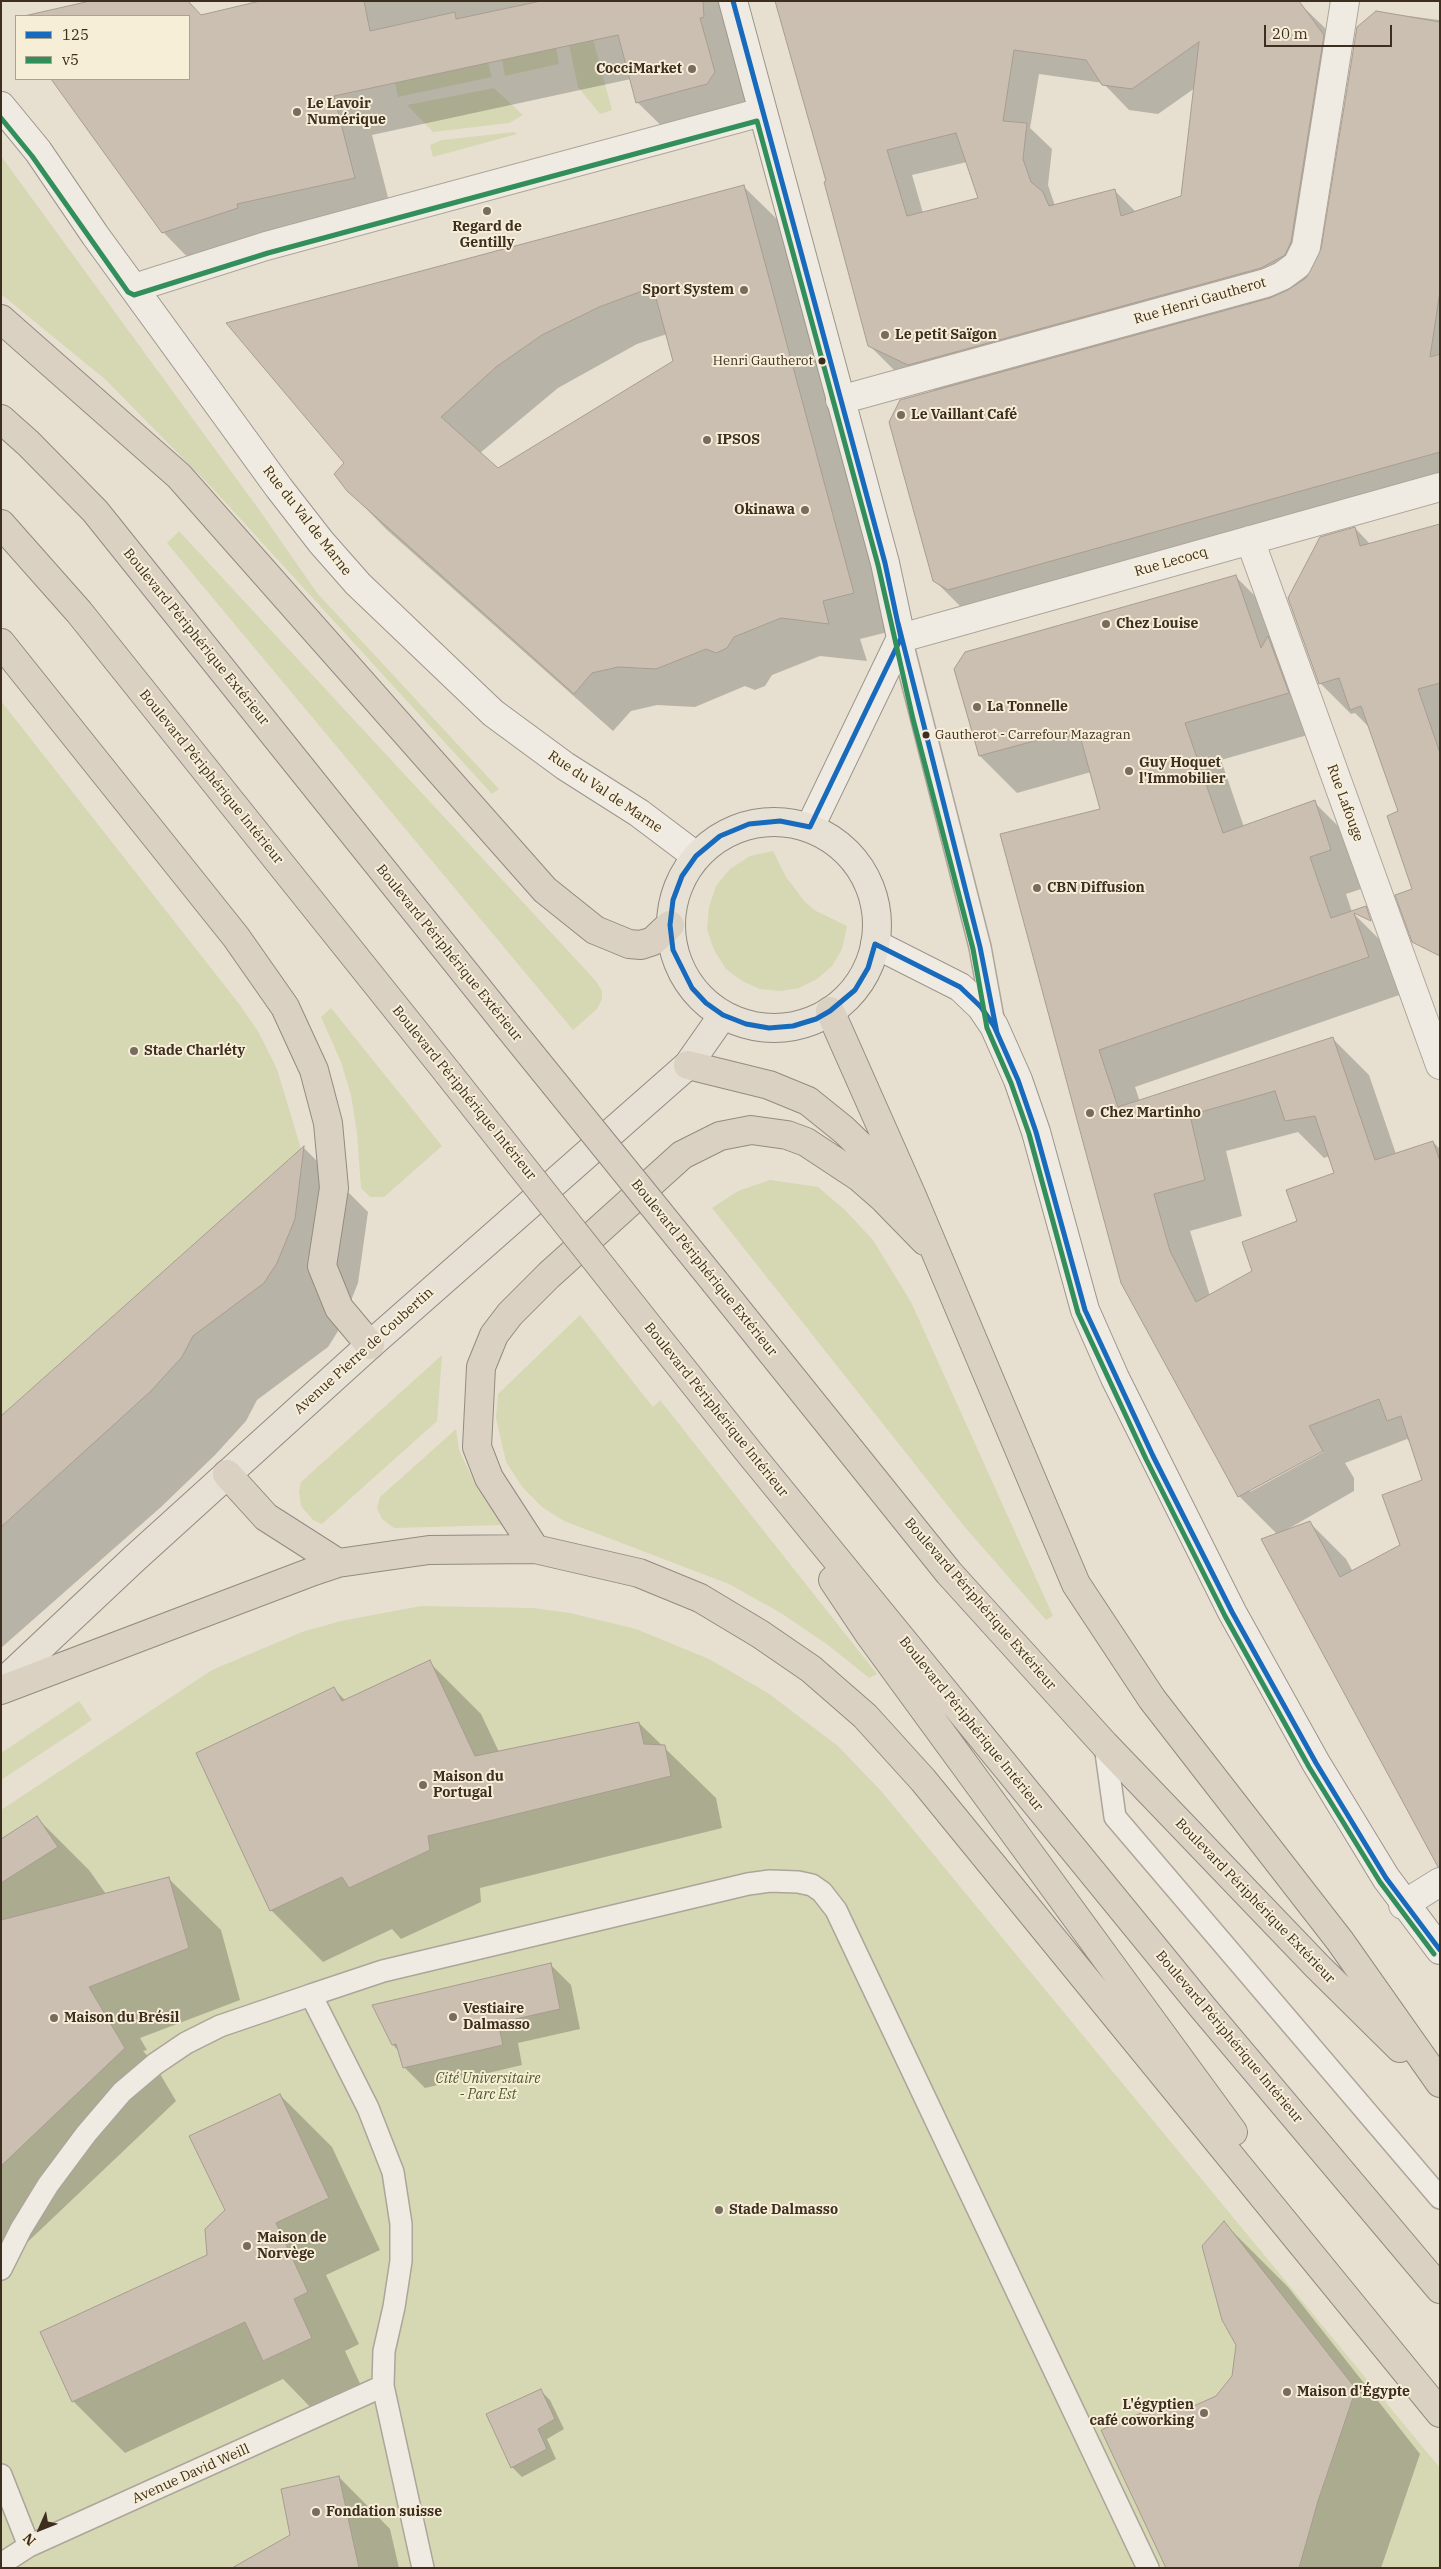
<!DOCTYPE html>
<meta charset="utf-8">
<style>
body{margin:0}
#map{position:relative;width:1441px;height:2569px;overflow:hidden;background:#e7e0d1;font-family:"IBM Plex Serif",serif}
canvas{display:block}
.frame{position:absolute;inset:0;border:2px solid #3d2e20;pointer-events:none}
.legend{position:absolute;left:15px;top:15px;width:175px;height:65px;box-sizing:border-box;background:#f7eed8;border:1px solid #ada18e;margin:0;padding:6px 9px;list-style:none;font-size:15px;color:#3d2e20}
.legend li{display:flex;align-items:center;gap:10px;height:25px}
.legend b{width:25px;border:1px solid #ada18e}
.north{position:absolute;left:15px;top:2504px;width:50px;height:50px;-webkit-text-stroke:4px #f7eed8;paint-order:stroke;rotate:226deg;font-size:14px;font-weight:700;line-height:20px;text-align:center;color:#3d2e20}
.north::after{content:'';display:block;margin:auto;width:18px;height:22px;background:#3d2e20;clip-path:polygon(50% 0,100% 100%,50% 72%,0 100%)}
.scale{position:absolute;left:1264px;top:25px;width:128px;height:22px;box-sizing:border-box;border:2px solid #3d2e20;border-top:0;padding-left:6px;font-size:15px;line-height:18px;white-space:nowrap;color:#3d2e20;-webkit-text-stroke:4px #f7eed8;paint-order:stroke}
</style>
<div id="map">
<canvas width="1441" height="2569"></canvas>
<div class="frame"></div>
<ul class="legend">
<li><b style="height:6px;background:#186abd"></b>125</li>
<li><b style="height:6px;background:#328e5b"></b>v5</li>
</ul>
<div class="north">N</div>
<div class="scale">20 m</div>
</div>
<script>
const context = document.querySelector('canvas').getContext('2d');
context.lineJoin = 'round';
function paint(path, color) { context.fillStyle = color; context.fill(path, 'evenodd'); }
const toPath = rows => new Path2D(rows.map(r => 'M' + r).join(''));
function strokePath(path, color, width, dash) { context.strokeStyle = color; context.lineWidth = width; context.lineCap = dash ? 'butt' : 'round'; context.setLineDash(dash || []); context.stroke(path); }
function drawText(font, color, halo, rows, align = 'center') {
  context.font = font + ' "IBM Plex Serif",serif'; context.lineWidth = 4; context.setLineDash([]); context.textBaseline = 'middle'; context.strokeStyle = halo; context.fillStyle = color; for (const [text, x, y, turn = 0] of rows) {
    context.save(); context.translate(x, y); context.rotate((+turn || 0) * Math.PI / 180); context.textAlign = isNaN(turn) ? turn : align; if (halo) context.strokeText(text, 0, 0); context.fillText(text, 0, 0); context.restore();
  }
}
paint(toPath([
 [593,39,612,110,600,114,578,87,569,45],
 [556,48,559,64,505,76,502,59],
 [488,62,492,77,398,97,395,83],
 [494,88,523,115,509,123,433,132,407,105],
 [514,132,517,134,433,157,430,145,442,140],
 [1,156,260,511,317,593,499,789,492,794,214,490,106,380,1,294],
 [179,531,596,981,602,991,602,999,597,1009,573,1030,167,543],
 [1,701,240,1005,259,1033,277,1069,301,1149,1,1416],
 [773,851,786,877,805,902,816,911,847,926,842,949,832,966,817,979,799,988,780,991,760,989,742,981,726,969,714,950,707,929,709,907,716,886,730,869,750,856],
 [331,1008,442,1146,384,1197,370,1197,361,1188,357,1133,351,1095,341,1062,321,1017],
 [770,1180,818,1187,845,1210,873,1240,911,1302,1053,1616,1046,1620,963,1525,712,1208,738,1191],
 [580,1315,653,1407,660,1400,877,1674,869,1678,828,1645,781,1613,729,1584,564,1521,542,1507,523,1488,506,1462,496,1418,498,1394],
 [442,1355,437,1421,322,1524,313,1520,301,1506,299,1491,301,1482],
 [456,1429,459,1450,476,1486,502,1525,394,1528,382,1519,377,1508,380,1497],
 [421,1606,533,1608,570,1613,636,1629,709,1659,768,1693,838,1746,882,1792,1440,2468,1440,2568,1,2568,1,1810,212,1670,302,1632,341,1621],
 [79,1701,92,1720,1,1780,1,1753]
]), '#d6d7b3');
paint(toPath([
 [96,1,188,1,202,16,266,1,723,1,753,112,677,141,637,102,631,79,372,135,393,217,202,272,163,232,52,79,189,79,189,16,26,16],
 [776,1,1298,2,1324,27,1349,61,1317,259,1323,250,1378,12,1439,20,1440,491,965,611,934,580,937,391,895,371,870,346,828,182],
 [1039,74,1103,83,1129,110,1158,114,1195,88,1182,197,1136,212,1115,191,1055,206,1048,185,1052,149,1030,128],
 [967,162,979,199,923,213,912,175],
 [743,186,782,224,892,631,860,639,867,661,820,656,772,675,765,686,755,690,745,686,695,707,657,705,631,711,613,731,386,529,348,490,336,474],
 [667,334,674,361,498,469,480,453,558,388,637,344],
 [1440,525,1440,957,1435,952,1400,812,1370,728,1355,713,1351,714,1320,683,1355,528,1371,545],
 [1236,577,1273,614,1325,730,1221,760,1244,827,1314,802,1351,839,1367,887,1346,894,1352,912,1389,949,1405,993,1135,1087,1140,1102,1332,1038,1369,1075,1396,1154,1433,1142,1440,1149,1440,1853,1277,1534,1239,1496,1125,1289,1002,835,1101,810,1091,772,1017,793,980,756,956,669],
 [1298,1132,1324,1158,1330,1156,1336,1174,1254,1271,1210,1296,1190,1231,1242,1216,1226,1151],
 [1407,1439,1411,1443,1424,1481,1401,1545,1353,1572,1346,1559,1309,1522,1281,1533,1354,1491,1354,1478,1345,1463],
 [1322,1450,1323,1452,1250,1492,1250,1489],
 [304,1148,368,1212,358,1283,340,1328,328,1347,257,1400,246,1421,215,1455,161,1507,1,1648,1,1418],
 [429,1662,481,1714,499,1752,639,1723,716,1798,722,1828,480,1888,481,1902,401,1939,392,1929,323,1962,271,1910,334,1689,346,1701],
 [37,1818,89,1870,106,1894,169,1879,221,1930,240,2000,140,2038,147,2050,143,2051,153,2062,176,2101,16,2253,1,2239,1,1841],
 [551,1965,571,1985,580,2029,518,2043,522,2065,425,2088,405,2068,399,2051,393,2045],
 [280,2095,332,2147,380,2250,326,2275,359,2344,345,2351,363,2390,315,2412,283,2379,125,2453,73,2401,208,2255,226,2210],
 [1224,2223,1288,2287,1420,2454,1381,2568,1168,2568,1185,2411,1217,2397,1233,2377,1237,2344],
 [540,2390,550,2400,564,2429,547,2439,556,2459,522,2477,512,2467],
 [339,2477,390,2529,399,2568,235,2568,292,2536]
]), '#0003');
const building = toPath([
 [90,1,188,1,201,15,260,1,364,1,370,31,455,12,456,19,541,1,703,1,704,17,700,18,715,72,707,84,636,103,618,35,334,96,355,178,237,204,238,208,162,233,51,79,189,79,189,16,24,16,90,1],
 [775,1,1299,1,1324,35,1291,242,1285,255,1261,268,908,365,868,346,824,182,826,181,775,1],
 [1199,42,1181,196,1121,216,1115,189,1049,206,1043,192,1031,182,1023,159,1027,123,1003,121,1014,50,1086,60,1102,85,1132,89,1199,42],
 [956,133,978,198,907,216,887,150,956,133],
 [1376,11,1440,22,1440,291,1430,357,1440,354,1440,452,948,590,933,581,889,422,900,400,1270,298,1288,290,1306,278,1321,249,1357,27,1376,11],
 [744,185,854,593,823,601,829,624,781,618,734,637,727,648,716,653,706,649,656,669,618,667,592,673,574,694,347,491,334,474,344,463,226,323,744,185],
 [653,287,673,361,498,468,441,417,496,367,542,335,599,307,653,287],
 [1440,524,1440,683,1418,689,1440,753,1440,956,1412,942,1395,895,1412,889,1387,816,1398,811,1361,706,1350,710,1339,678,1319,684,1288,598,1320,537,1355,527,1360,546,1440,524],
 [1236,575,1261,648,1268,636,1289,693,1185,723,1223,833,1315,800,1331,850,1310,857,1331,918,1366,906,1371,921,1354,913,1369,957,1099,1050,1118,1107,1333,1037,1375,1160,1433,1141,1440,1161,1440,1866,1438,1867,1261,1539,1310,1521,1340,1577,1400,1545,1382,1495,1422,1480,1401,1416,1387,1421,1379,1399,1309,1426,1323,1451,1238,1497,1121,1283,1000,834,1100,809,1078,729,979,756,954,669,965,652,1236,575],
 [1275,1091,1285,1121,1315,1116,1334,1173,1286,1190,1297,1221,1242,1242,1252,1271,1196,1302,1170,1251,1154,1194,1205,1180,1190,1115,1275,1091],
 [304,1146,295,1219,277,1263,264,1283,193,1336,182,1357,151,1391,1,1527,1,1416,304,1146],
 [430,1660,475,1756,639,1722,644,1744,665,1745,671,1776,428,1836,430,1850,349,1888,342,1877,270,1911,196,1753,334,1687,342,1701,430,1660],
 [37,1816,58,1847,1,1883,1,1839,37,1816],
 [169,1877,189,1948,89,1987,125,2048,1,2166,1,1920,169,1877],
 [551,1963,560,2009,498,2023,503,2045,403,2068,396,2044,392,2045,372,2005,551,1963],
 [280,2094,329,2198,276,2223,308,2292,294,2299,312,2338,263,2361,245,2322,72,2402,40,2332,207,2255,205,2229,225,2210,189,2136,280,2094],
 [1224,2221,1356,2389,1318,2501,1299,2568,1166,2568,1101,2430,1153,2408,1185,2410,1216,2396,1232,2376,1236,2345,1222,2320,1202,2246,1224,2221],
 [541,2389,555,2419,538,2429,547,2449,511,2468,486,2414,541,2389],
 [339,2476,359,2568,232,2568,290,2535,281,2489,339,2476]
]);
paint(building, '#cbbfb2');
strokePath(building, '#a89c90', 1);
const lane = toPath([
 [901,638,980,947,994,1024],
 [1105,1745,1115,1817,1440,2198],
 [311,1995,383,1971,748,1884,770,1881,798,1882,812,1885,822,1892,836,1910,1148,2568],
 [1,2269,21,2229,48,2185,86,2134,122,2092,155,2064,186,2043,220,2026,311,1995,368,2108,393,2172,401,2224,401,2261,394,2307,384,2351,383,2386,423,2568],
 [1,2475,29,2546],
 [1,2564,29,2546,383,2386]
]);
const street = toPath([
 [134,288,266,246,762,112],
 [840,400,1266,283,1282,276,1297,265,1306,247,1345,1],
 [1250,540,1440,1065],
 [901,638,1440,487],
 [1403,1905,1440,1882]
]);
const secondary = toPath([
 [733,1,885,563,901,638,810,827],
 [1,106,38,151,95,235,279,488,321,542,358,584,493,713,565,766,639,813,696,856],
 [875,944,960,987,981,1007,994,1026,1018,1080,1036,1132,1085,1310,1115,1378,1232,1612,1316,1763,1386,1878,1440,1950]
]);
const primary = toPath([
 '671 925a103 103 0 1 1 206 0a103 103 0 1 1-206 0Z',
 [1,1684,135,1558,370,1345,688,1065,723,1015]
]);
const highway = toPath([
 [1,319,179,476,545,890,595,930,629,944,641,945,653,941,670,925],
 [1,419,28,443,95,511,507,1025],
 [1,524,79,612,448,1073],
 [1,643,236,937,285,1007,314,1070,328,1123,334,1188,322,1266,339,1308,370,1345],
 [830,1011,912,1196,1076,1584,1152,1699,1340,1941,1440,2083],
 [688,1065,769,1085,808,1101,844,1130,902,1186],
 [715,1282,949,1573,1105,1745,1317,1966,1400,2048],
 [653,1332,748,1451,1204,2009,1440,2289],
 [227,1474,266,1517,338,1563],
 [535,1549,489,1478,477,1447,481,1367,494,1335,510,1314,549,1275,682,1155,720,1136,751,1130,787,1135,806,1142,859,1177,883,1198,925,1241],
 [833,1580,869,1634,1233,2132],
 [1,1690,314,1571,338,1563,429,1550,535,1549,639,1573,700,1598,760,1634,811,1669,865,1716,923,1780,1440,2413]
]);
strokePath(lane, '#ada599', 24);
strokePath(street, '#ada599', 30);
strokePath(secondary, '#9c958a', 30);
strokePath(primary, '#928b80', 30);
strokePath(highway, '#928b80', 30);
strokePath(lane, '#efebe3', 21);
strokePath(street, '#efebe3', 28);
strokePath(secondary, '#efebe3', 28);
strokePath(primary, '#e6e1d4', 28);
strokePath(highway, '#dad1c2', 28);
const highwayBridge = toPath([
 [507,1025,715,1282],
 [448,1073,653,1332]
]);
strokePath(highwayBridge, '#928b80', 30, []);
strokePath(highwayBridge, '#dad1c2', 28);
strokePath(toPath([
 [733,1,885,563,901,638,810,827,780,821,749,824,720,836,696,856,682,876,673,900,670,925,673,950,692,988,706,1003,723,1015,746,1024,769,1028,793,1026,816,1019,830,1011,855,990,868,968,875,944,960,987,981,1007,994,1026,1018,1080,1036,1132,1085,1310,1153,1456,1232,1612,1316,1763,1386,1878,1440,1950],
 [898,623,980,947,997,1033]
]), '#186abd', 5);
strokePath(toPath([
 [1,118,32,156,128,292,134,295,268,253,757,121,878,565,913,719,973,949,987,1028,1011,1083,1029,1134,1078,1313,1146,1459,1225,1616,1309,1767,1380,1882,1434,1954]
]), '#328e5b', 5);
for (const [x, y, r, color] of [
 [692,69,5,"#786c5e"],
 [297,112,5,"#786c5e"],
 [487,211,5,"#786c5e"],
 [744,290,5,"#786c5e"],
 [885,335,5,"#786c5e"],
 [822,361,4.5,"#3d2e20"],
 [901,415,5,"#786c5e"],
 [707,440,5,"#786c5e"],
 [805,510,5,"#786c5e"],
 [1106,624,5,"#786c5e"],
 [977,707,5,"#786c5e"],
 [926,735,4.5,"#3d2e20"],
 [1129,771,5,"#786c5e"],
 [1037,888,5,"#786c5e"],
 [134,1051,5,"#786c5e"],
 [1090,1113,5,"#786c5e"],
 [423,1785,5,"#786c5e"],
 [453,2017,5,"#786c5e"],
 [54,2018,5,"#786c5e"],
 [719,2210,5,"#786c5e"],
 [247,2246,5,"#786c5e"],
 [1287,2392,5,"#786c5e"],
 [1204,2413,5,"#786c5e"],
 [316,2512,5,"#786c5e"]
]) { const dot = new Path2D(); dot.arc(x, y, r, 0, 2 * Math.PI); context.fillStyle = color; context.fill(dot); strokePath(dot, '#f7eed8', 2); }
drawText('13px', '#3d2e20', '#f7eed8', [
 ["Henri Gautherot",813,361],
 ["Gautherot - Carrefour Mazagran",935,735,"left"]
], 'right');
drawText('bold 14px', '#3d2e20', '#f7eed8', [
 ["CocciMarket",682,69,"right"],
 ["Le Lavoir",307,104],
 ["Numérique",307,120],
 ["Regard de",487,227,"center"],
 ["Gentilly",487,243,"center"],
 ["Sport System",734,290,"right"],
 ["Le petit Saïgon",895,335],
 ["Le Vaillant Café",911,415],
 ["IPSOS",717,440],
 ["Okinawa",795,510,"right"],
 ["Chez Louise",1116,624],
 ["La Tonnelle",987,707],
 ["Guy Hoquet",1139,763],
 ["l'Immobilier",1139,779],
 ["CBN Diffusion",1047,888],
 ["Stade Charléty",144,1051],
 ["Chez Martinho",1100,1113],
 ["Maison du",433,1777],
 ["Portugal",433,1793],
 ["Vestiaire",463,2009],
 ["Dalmasso",463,2025],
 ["Maison du Brésil",64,2018],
 ["Stade Dalmasso",729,2210],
 ["Maison de",257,2238],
 ["Norvège",257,2254],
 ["Maison d'Égypte",1297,2392],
 ["L'égyptien",1194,2405,"right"],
 ["café coworking",1194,2421,"right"],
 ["Fondation suisse",326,2512]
], 'left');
drawText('14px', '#3d2e20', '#f7eed8', [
 ["Rue Henri Gautherot",1200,301,-16],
 ["Rue du Val de Marne",307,521,52],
 ["Rue Lecocq",1171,562,-16],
 ["Boulevard Périphérique Extérieur",196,637,51],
 ["Boulevard Périphérique Intérieur",211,777,51],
 ["Rue du Val de Marne",605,792,34],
 ["Rue Lafouge",1345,803,70],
 ["Boulevard Périphérique Extérieur",449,953,51],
 ["Boulevard Périphérique Intérieur",464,1093,51],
 ["Boulevard Périphérique Extérieur",704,1268,51],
 ["Avenue Pierre de Coubertin",364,1351,-42],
 ["Boulevard Périphérique Intérieur",716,1410,51],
 ["Boulevard Périphérique Extérieur",980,1604,49],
 ["Boulevard Périphérique Intérieur",971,1724,51],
 ["Boulevard Périphérique Extérieur",1255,1901,46],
 ["Boulevard Périphérique Intérieur",1229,2037,50],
 ["Avenue David Weill",191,2474,-24]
]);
drawText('italic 14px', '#4d5a26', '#f7eed8', [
 ["Cité Universitaire",488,2079],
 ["- Parc Est",488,2095]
]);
</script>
